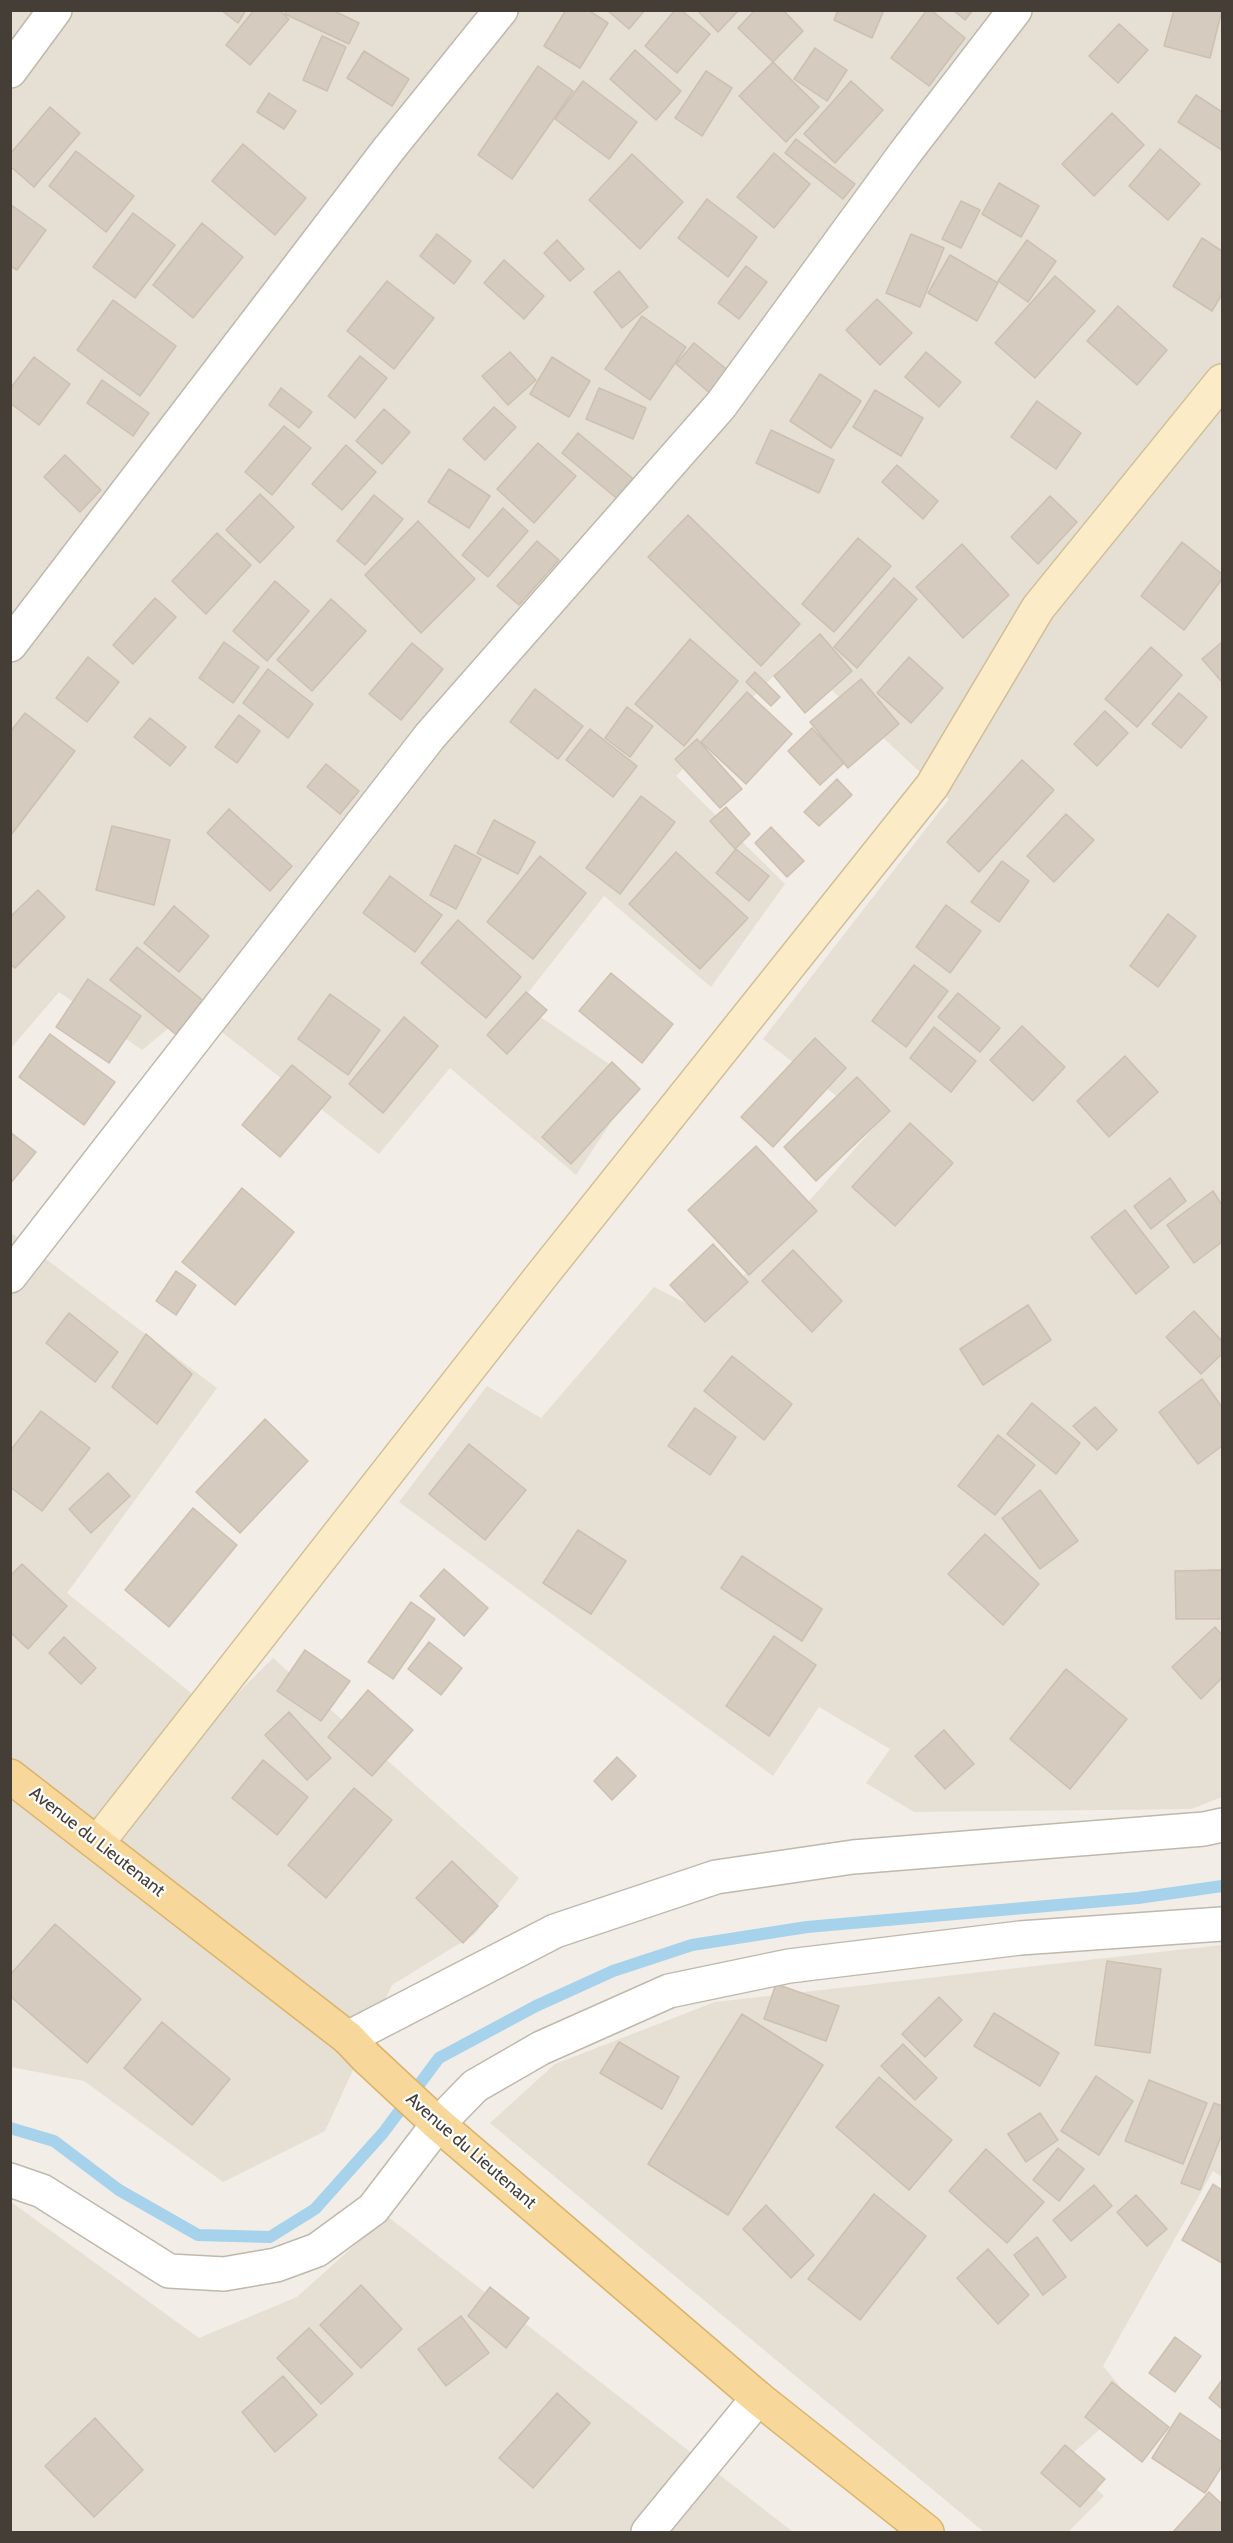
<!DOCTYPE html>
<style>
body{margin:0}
#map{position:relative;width:1233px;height:2543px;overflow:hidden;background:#f2ede6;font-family:Cabin,sans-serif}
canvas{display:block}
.frame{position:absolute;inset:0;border:12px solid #443e36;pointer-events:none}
</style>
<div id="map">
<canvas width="1233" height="2543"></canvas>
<div class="frame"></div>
</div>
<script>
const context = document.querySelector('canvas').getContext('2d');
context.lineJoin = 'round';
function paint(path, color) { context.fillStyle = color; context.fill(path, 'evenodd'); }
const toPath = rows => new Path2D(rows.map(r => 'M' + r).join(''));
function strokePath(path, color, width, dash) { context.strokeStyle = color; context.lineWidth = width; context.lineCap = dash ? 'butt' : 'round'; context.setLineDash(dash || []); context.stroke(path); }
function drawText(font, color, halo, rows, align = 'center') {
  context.font = font + ' Cabin,sans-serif'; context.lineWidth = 4.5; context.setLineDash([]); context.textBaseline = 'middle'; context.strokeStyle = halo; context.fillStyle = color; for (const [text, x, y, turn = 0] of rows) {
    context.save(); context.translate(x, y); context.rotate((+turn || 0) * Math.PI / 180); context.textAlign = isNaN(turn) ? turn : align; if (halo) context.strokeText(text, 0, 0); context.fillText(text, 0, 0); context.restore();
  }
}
paint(toPath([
 [11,11,1222,11,1222,1797,1191,1809,914,1812,866,1783,890,1749,819,1707,773,1776,399,1502,487,1386,541,1418,654,1287,709,1315,875,1126,763,1039,949,799,794,655,676,776,785,884,711,987,604,896,520,1003,637,1083,576,1175,450,1068,379,1154,192,1009,142,1050,59,992,11,1048],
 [10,1232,217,1388,67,1593,217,1714,273,1658,519,1878,475,1934,392,1985,325,2131,223,2182,84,2081,11,2067],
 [1222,1945,1222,2177,1213,2171,1103,2366,1132,2401,1066,2459,1104,2496,1068,2532,984,2532,490,2123,555,2064,715,2002],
 [11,2202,199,2338,297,2297,387,2216,793,2532,11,2532]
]), '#e5dfd4');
strokePath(toPath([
 [10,2128,54,2141,119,2190,198,2235,270,2237,315,2209,383,2133,439,2058,536,2006,613,1971,692,1945,807,1927,1138,1898,1222,1886]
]), '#a6d2eb', 12);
const building = toPath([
 [221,10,246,10,238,23,221,10],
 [254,10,279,10,289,19,250,65,226,45,254,10],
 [286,10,332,10,359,23,349,44,285,14,286,10],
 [566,10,588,10,608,23,580,68,544,46,566,10],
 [607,10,645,10,629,29,607,10],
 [675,10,681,10,710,34,677,73,645,46,675,10],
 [697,10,739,10,718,32,697,10],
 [755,10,783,10,803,31,773,62,738,28,755,10],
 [838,10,884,10,872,38,834,20,838,10],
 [927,10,931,10,965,38,929,86,891,58,927,10],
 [953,10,973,10,965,20,953,10],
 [1174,10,1222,10,1210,58,1164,46,1174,10],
 [1119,24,1148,50,1118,83,1089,56,1119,24],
 [322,36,346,47,327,91,303,80,322,36],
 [815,48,847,70,827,101,794,79,815,48],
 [635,50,681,91,656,120,610,79,635,50],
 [364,51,409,79,392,106,347,78,364,51],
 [773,62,819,107,786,142,739,96,773,62],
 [538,66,573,91,512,179,478,155,538,66],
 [706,71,732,88,702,136,675,118,706,71],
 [583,81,637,122,609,159,555,119,583,81],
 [851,81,883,110,835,163,804,134,851,81],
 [269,93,296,111,284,129,257,112,269,93],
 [1196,95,1222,112,1222,150,1178,122,1196,95],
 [50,107,80,133,34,187,10,166,10,154,50,107],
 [1112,113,1144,145,1094,196,1062,164,1112,113],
 [796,139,855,184,843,199,785,153,796,139],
 [243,144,306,198,275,235,212,181,243,144],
 [1160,149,1200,184,1168,220,1129,186,1160,149],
 [76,151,134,196,106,232,49,186,76,151],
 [774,153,810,184,774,228,737,197,774,153],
 [632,154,683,202,640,249,589,200,632,154],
 [999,183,1039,206,1021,237,982,214,999,183],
 [707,199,757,237,728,277,678,238,707,199],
 [961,201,980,210,961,248,942,239,961,201],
 [10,204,46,230,17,270,10,266,10,204],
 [133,213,175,245,135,298,93,267,133,213],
 [202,223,243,257,193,318,153,285,202,223],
 [437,234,471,261,454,284,420,256,437,234],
 [911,234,944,248,920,307,886,293,911,234],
 [1202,238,1222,251,1222,294,1212,311,1173,286,1202,238],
 [557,240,584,269,570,281,544,253,557,240],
 [1027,240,1056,261,1028,302,998,281,1027,240],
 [950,255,998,283,977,321,928,293,950,255],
 [504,260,544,296,524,319,484,283,504,260],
 [746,266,767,282,739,319,718,303,746,266],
 [619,271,648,307,622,328,594,292,619,271],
 [1055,276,1095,311,1035,378,995,343,1055,276],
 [387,281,434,318,394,369,347,331,387,281],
 [877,299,912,333,880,365,846,330,877,299],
 [113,300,176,346,140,396,77,350,113,300],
 [1118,306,1167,350,1137,385,1087,341,1118,306],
 [642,316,686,347,650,400,605,369,642,316],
 [694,343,730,372,711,394,676,364,694,343],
 [510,352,536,380,508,405,482,376,510,352],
 [926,352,961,382,939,407,905,377,926,352],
 [360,356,387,378,355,418,328,396,360,356],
 [34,357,70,384,39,425,10,403,10,389,34,357],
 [552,357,590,381,569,417,530,394,552,357],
 [820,374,861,401,831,448,790,421,820,374],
 [102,380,149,413,133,436,87,403,102,380],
 [281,388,312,412,299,428,269,405,281,388],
 [599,388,646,408,633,439,586,419,599,388],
 [875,390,923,418,901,456,853,427,875,390],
 [1037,401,1081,433,1056,469,1011,437,1037,401],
 [494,407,516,427,485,460,463,439,494,407],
 [384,409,410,432,382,464,356,441,384,409],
 [284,426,311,448,272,495,245,472,284,426],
 [771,430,834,460,819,493,756,463,771,430],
 [578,433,637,482,621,502,562,453,578,433],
 [538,443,576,476,534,523,497,489,538,443],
 [346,445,376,472,342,510,312,484,346,445],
 [65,455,101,490,80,512,44,477,65,455],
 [897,465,938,501,923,519,882,482,897,465],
 [449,469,490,496,469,528,428,502,449,469],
 [260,494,294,527,260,563,226,530,260,494],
 [374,495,403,519,365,565,337,541,374,495],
 [1050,496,1077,522,1038,564,1011,537,1050,496],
 [503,508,528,531,488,577,462,555,503,508],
 [688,515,800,624,761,666,648,557,688,515],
 [418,521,475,579,421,633,365,575,418,521],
 [217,533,251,565,206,614,172,581,217,533],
 [858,538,891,566,834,632,802,604,858,538],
 [537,541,559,560,519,605,497,586,537,541],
 [1182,542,1222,574,1222,579,1184,630,1141,596,1182,542],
 [962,544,1009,595,963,638,916,587,962,544],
 [894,578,917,599,857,668,834,647,894,578],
 [275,581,309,611,267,661,233,631,275,581],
 [155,598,176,617,133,664,113,645,155,598],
 [331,599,366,631,312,691,277,660,331,599],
 [820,634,852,671,805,713,774,676,820,634],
 [690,639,738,681,684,746,635,704,690,639],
 [224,642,259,667,233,703,199,678,224,642],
 [1222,642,1222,682,1202,659,1222,642],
 [412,643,443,669,401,720,369,694,412,643],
 [1151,647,1182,675,1137,727,1105,699,1151,647],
 [88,657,119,682,87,722,56,698,88,657],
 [909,657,943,688,911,723,877,693,909,657],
 [268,669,313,704,288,738,243,703,268,669],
 [755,672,780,697,771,706,746,682,755,672],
 [861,679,899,724,848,768,810,722,861,679],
 [535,689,583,726,558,759,510,722,535,689],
 [747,692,792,734,746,784,701,742,747,692],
 [1179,693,1207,717,1181,748,1152,724,1179,693],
 [627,707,653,726,630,757,605,738,627,707],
 [1105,711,1128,733,1097,766,1074,744,1105,711],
 [25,713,75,751,11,835,10,732,25,713],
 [239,715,260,731,237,763,215,747,239,715],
 [150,718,186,747,170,766,134,737,150,718],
 [812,728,844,763,820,785,788,751,812,728],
 [590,729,637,766,613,797,566,760,590,729],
 [697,739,742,789,720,808,675,759,697,739],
 [1022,760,1054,790,979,872,947,842,1022,760],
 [326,764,359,791,340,814,307,787,326,764],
 [837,779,852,795,819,826,804,812,837,779],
 [641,796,675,822,620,894,586,868,641,796],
 [726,807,750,834,735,849,710,821,726,807],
 [229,809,292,866,270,891,207,833,229,809],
 [1066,814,1094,840,1054,882,1027,856,1066,814],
 [494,820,535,842,518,874,477,853,494,820],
 [112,826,170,840,154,905,96,890,112,826],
 [771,827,804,861,787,877,755,843,771,827],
 [455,845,481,859,456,909,430,895,455,845],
 [736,849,769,876,749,901,716,873,736,849],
 [676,852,748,918,700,969,629,904,676,852],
 [540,856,586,893,533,959,487,922,540,856],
 [1002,861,1029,881,999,922,971,902,1002,861],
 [390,876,442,915,415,952,363,913,390,876],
 [38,890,65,917,15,968,10,964,10,917,38,890],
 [946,905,981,931,950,973,916,947,946,905],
 [174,906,209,936,179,972,144,943,174,906],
 [1168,914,1196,936,1158,987,1130,966,1168,914],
 [458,920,521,977,486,1018,421,963,458,920],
 [137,947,206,1003,179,1037,110,980,137,947],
 [914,965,948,991,906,1047,872,1021,914,965],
 [611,973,673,1024,642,1063,579,1011,611,973],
 [88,979,141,1016,109,1063,56,1027,88,979],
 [526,992,547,1010,507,1054,487,1035,526,992],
 [958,993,1000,1028,980,1052,938,1017,958,993],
 [330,994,380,1030,348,1075,298,1039,330,994],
 [404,1017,438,1046,383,1113,349,1084,404,1017],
 [1022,1026,1065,1067,1033,1101,990,1060,1022,1026],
 [934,1027,976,1061,951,1092,910,1058,934,1027],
 [50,1034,115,1082,84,1125,19,1077,50,1034],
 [815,1038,846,1068,773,1147,741,1117,815,1038],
 [1125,1056,1158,1092,1109,1137,1077,1101,1125,1056],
 [612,1062,640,1089,571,1164,542,1137,612,1062],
 [292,1065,331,1097,280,1157,242,1125,292,1065],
 [857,1077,890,1111,816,1181,784,1147,857,1077],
 [910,1123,953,1163,895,1226,852,1187,910,1123],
 [10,1132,36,1152,10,1184,10,1132],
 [756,1146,817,1211,749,1275,688,1210,756,1146],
 [1170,1178,1186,1201,1151,1229,1134,1206,1170,1178],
 [242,1188,294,1232,235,1305,182,1262,242,1188],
 [1213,1191,1222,1205,1222,1242,1194,1263,1167,1225,1213,1191],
 [1125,1210,1169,1267,1136,1294,1091,1237,1125,1210],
 [713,1244,748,1282,705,1322,670,1285,713,1244],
 [793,1250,842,1301,812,1332,762,1281,793,1250],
 [176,1271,196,1285,176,1315,156,1301,176,1271],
 [1028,1305,1051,1340,983,1385,960,1349,1028,1305],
 [1194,1311,1222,1341,1222,1354,1201,1374,1166,1337,1194,1311],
 [69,1313,118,1352,95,1382,46,1343,69,1313],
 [146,1334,192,1374,157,1424,112,1387,146,1334],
 [732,1356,792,1404,764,1440,704,1391,732,1356],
 [1202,1379,1222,1407,1222,1446,1198,1464,1159,1412,1202,1379],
 [1032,1403,1080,1443,1056,1474,1007,1434,1032,1403],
 [1095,1407,1117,1430,1097,1450,1073,1426,1095,1407],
 [695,1408,736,1437,710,1475,668,1446,695,1408],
 [41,1411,90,1448,42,1511,10,1487,10,1451,41,1411],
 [265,1419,308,1461,240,1533,196,1492,265,1419],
 [998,1435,1035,1465,995,1515,958,1486,998,1435],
 [469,1444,526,1490,485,1540,429,1494,469,1444],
 [108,1473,130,1496,91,1533,69,1509,108,1473],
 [1040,1490,1078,1541,1040,1569,1002,1518,1040,1490],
 [193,1508,237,1545,169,1627,125,1590,193,1508],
 [578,1530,626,1561,591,1614,543,1583,578,1530],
 [985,1534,1039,1584,1003,1625,948,1574,985,1534],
 [742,1556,822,1609,802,1641,721,1588,742,1556],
 [22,1564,67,1606,28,1649,10,1632,10,1576,22,1564],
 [444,1569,488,1608,464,1636,420,1596,444,1569],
 [1222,1570,1222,1619,1176,1619,1175,1571,1222,1570],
 [411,1602,435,1619,393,1679,368,1662,411,1602],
 [1215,1627,1222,1635,1222,1678,1201,1699,1172,1667,1215,1627],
 [774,1636,816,1665,769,1736,726,1706,774,1636],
 [64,1637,96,1668,81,1684,49,1653,64,1637],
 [429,1642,462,1668,441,1695,408,1669,429,1642],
 [305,1650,350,1681,321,1721,277,1691,305,1650],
 [1066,1669,1127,1719,1070,1789,1010,1739,1066,1669],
 [368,1690,413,1730,372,1776,328,1737,368,1690],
 [289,1712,331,1758,307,1780,265,1735,289,1712],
 [944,1730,974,1764,945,1789,915,1756,944,1730],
 [617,1757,636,1776,612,1800,594,1781,617,1757],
 [263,1760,308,1797,277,1835,232,1798,263,1760],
 [354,1788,392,1820,326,1898,288,1865,354,1788],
 [452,1861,498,1906,463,1943,416,1898,452,1861],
 [55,1924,141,1999,87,2063,10,1996,10,1975,55,1924],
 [1107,1961,1161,1969,1150,2053,1095,2045,1107,1961],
 [776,1984,839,2006,826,2041,764,2019,776,1984],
 [939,1997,962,2020,925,2057,902,2034,939,1997],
 [994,2013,1059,2053,1040,2086,974,2046,994,2013],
 [742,2014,823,2065,728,2215,648,2164,742,2014],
 [162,2022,230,2079,192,2125,124,2068,162,2022],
 [619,2042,679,2077,662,2109,600,2073,619,2042],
 [903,2044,937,2078,915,2100,881,2066,903,2044],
 [1096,2076,1133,2101,1099,2155,1061,2131,1096,2076],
 [879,2077,952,2140,909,2190,836,2127,879,2077],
 [1149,2080,1207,2103,1183,2164,1125,2141,1149,2080],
 [1214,2103,1222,2106,1222,2134,1200,2190,1181,2183,1214,2103],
 [1040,2113,1058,2140,1026,2162,1008,2134,1040,2113],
 [1058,2148,1084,2169,1059,2201,1033,2180,1058,2148],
 [986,2149,1044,2202,1007,2243,949,2191,986,2149],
 [1213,2184,1222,2190,1222,2263,1182,2240,1213,2184],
 [1094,2185,1112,2206,1071,2241,1053,2220,1094,2185],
 [874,2194,926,2236,860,2320,808,2279,874,2194],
 [1136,2195,1167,2229,1147,2246,1117,2212,1136,2195],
 [766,2205,814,2255,791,2278,743,2229,766,2205],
 [1037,2237,1066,2277,1043,2295,1014,2255,1037,2237],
 [988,2249,1029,2295,998,2324,957,2278,988,2249],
 [361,2285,402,2329,361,2368,320,2325,361,2285],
 [490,2287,529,2318,506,2348,468,2316,490,2287],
 [461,2316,489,2353,446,2386,418,2349,461,2316],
 [309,2328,353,2374,321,2404,277,2358,309,2328],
 [1175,2337,1201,2356,1175,2392,1149,2373,1175,2337],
 [283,2376,317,2415,275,2452,242,2412,283,2376],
 [1222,2380,1222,2409,1209,2398,1222,2380],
 [1112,2382,1169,2427,1142,2462,1085,2417,1112,2382],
 [557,2393,590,2423,533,2488,499,2458,557,2393],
 [1180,2413,1222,2442,1222,2466,1205,2493,1152,2458,1180,2413],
 [95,2418,143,2470,94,2517,45,2466,95,2418],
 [1065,2445,1105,2479,1080,2507,1041,2473,1065,2445],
 [1209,2492,1222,2504,1222,2532,1173,2532,1209,2492]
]);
paint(building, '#d5cbbf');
strokePath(building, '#cdc0b0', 1.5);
const street = toPath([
 [10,71,55,10],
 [10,645,388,150,501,10],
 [10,1276,430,736,721,405,905,153,1015,10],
 [348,2038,555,1931,716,1877,853,1857,1204,1829,1222,1825],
 [10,2180,42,2191,169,2271,224,2274,276,2265,317,2250,373,2209,438,2124,475,2086,541,2048,669,1991,789,1966,1020,1938,1222,1924],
 [648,2532,758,2398]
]);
const secondary = toPath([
 [98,1842,542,1275,932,786,1038,608,1222,381]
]);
const primary = toPath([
 [10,1776,348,2038,367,2058,438,2124,758,2398,927,2532]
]);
strokePath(street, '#bfb8ac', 36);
strokePath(secondary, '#cfbe98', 36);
strokePath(primary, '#dbb36b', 36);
strokePath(street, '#fff', 33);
strokePath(secondary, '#fbebc7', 33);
strokePath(primary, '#f7d89a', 33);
drawText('18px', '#443e36', '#fff', [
 ["Avenue du Lieutenant",97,1842,38],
 ["Avenue du Lieutenant",471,2151,41]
]);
</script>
